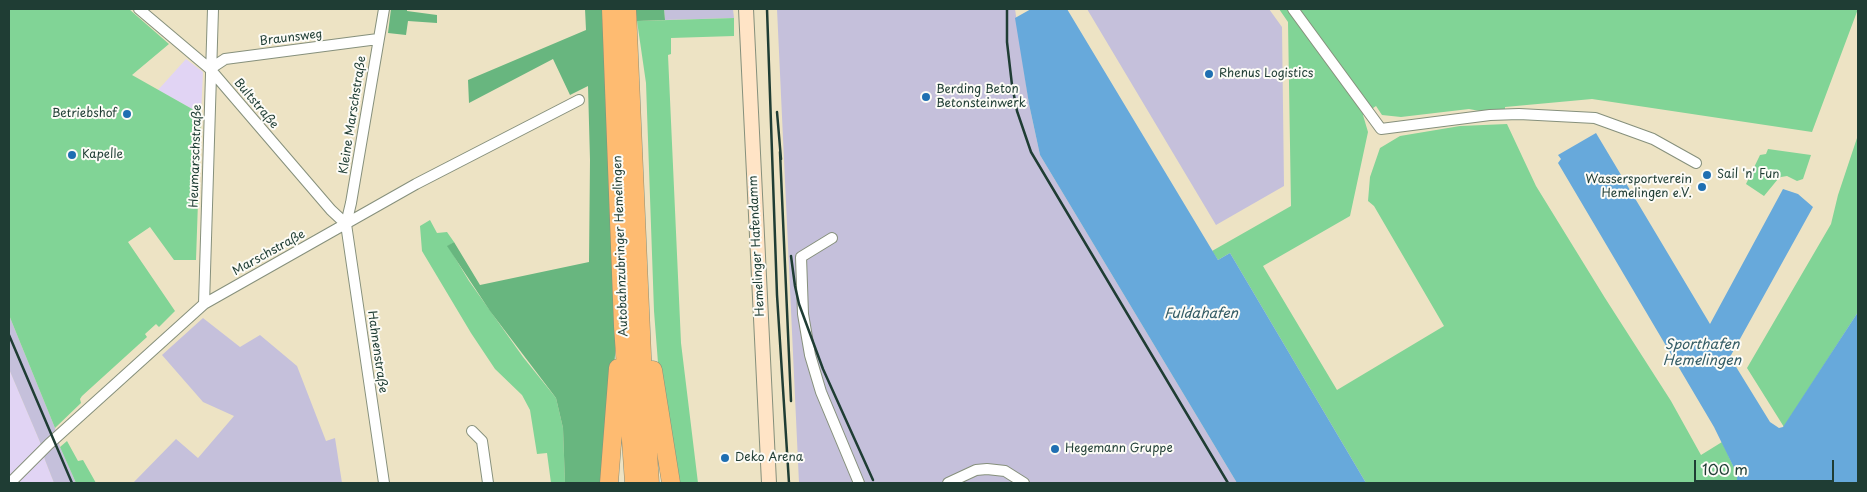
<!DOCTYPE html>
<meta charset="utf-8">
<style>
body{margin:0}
#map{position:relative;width:1867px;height:492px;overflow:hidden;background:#ede3c4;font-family:"Playpen Sans",sans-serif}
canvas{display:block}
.frame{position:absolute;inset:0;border:10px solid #1f3d34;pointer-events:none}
.scale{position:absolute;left:1694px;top:460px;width:140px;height:22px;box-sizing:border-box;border:2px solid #1f3d34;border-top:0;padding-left:6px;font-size:15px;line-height:18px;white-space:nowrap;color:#1f3d34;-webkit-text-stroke:4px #fdfcf7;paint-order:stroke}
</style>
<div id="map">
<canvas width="1867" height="492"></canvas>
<div class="frame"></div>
<div class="scale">100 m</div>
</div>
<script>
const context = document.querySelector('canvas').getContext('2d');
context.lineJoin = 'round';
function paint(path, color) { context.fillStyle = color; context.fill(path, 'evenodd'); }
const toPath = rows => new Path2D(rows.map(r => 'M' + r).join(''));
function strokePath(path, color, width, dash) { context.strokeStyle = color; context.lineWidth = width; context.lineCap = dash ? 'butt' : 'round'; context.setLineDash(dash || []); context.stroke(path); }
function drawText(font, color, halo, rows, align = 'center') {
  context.font = font + ' "Playpen Sans",sans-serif'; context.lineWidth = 4; context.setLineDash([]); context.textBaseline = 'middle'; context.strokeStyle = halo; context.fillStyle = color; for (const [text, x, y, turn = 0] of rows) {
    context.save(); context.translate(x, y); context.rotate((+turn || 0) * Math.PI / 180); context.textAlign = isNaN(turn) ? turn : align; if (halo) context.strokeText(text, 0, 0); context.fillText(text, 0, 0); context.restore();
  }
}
paint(toPath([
 [186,59,203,72,201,114,158,90],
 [9,369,40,442,45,460,54,483,9,483]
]), '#e1d4f4');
paint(toPath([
 [664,9,733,9,734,18,665,20],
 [777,9,1015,9,1029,104,1040,155,1237,483,799,483],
 [1087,9,1269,9,1282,27,1284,186,1216,225],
 [9,315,55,428,60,447,76,483,54,483,45,460,40,442,9,369],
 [203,318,240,347,260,335,297,366,326,441,335,438,342,483,133,483,176,439,198,458,234,416,203,402,162,355]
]), '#c5c0db');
paint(toPath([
 [9,9,129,9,169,44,132,75,201,114,196,260,174,260,150,227,128,242,175,311,159,327,156,324,145,334,147,337,82,396,80,399,81,403,55,428,9,315],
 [1279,9,1858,9,1812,132,1592,99,1505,107,1505,111,1485,112,1469,109,1401,117,1382,115,1376,106,1363,115,1368,132,1350,216,1263,266,1337,390,1444,326,1374,206,1368,201,1370,177,1380,148,1400,136,1460,126,1507,124,1536,186,1605,298,1671,401,1701,455,1722,442,1737,474,1737,483,1366,483,1230,253,1218,260,1212,251,1291,206,1288,22],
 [734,18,734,36,671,38,671,54,668,55,681,343,698,483,678,483,658,363,654,311,646,83,637,21],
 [1858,135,1858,312,1784,427,1747,368,1831,224,1838,195],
 [1768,149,1811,155,1803,179,1797,181,1787,176,1781,177,1778,179,1764,196,1746,184,1760,155,1766,154],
 [430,220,437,233,447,232,454,242,448,246,469,281,523,357,556,398,563,428,565,483,551,483,547,453,537,454,530,410,522,395,495,369,471,333,422,251,420,226],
 [67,441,78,461,83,460,96,483,76,483,60,447]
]), '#81d496');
paint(toPath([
 [391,9,407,9,407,11,437,15,437,23,408,21,406,35,388,33],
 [585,9,604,9,617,334,603,483,565,483,563,428,556,398,490,311,447,246,454,242,480,285,589,262,590,160,588,86,570,95,553,59,469,103,468,80,586,30],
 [635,9,664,9,665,20,637,21]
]), '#68b67f');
paint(toPath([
 [1031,9,1067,9,1218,260,1230,253,1366,483,1237,483,1040,155,1029,104,1015,18],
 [1596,133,1710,324,1783,189,1798,194,1813,207,1730,357,1770,422,1779,428,1783,427,1858,312,1858,483,1737,483,1737,474,1714,427,1558,163,1561,159,1558,155]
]), '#67a9db');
const street = toPath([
 [139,9,210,69,331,210,346,224],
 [1293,9,1381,129,1490,115,1519,114,1595,118,1653,139,1696,163],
 [210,69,225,59,378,39],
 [832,238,801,257,803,314,810,355,821,392,859,483],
 [204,304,213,9],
 [472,431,482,441,488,483],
 [10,483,49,444,204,304,416,184,579,100],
 [384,483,346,224,351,203,384,9],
 [948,483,976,470,987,469,1005,471,1024,483]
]);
const secondary = toPath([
 [746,9,769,483]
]);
const highway = toPath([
 [611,9,623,326,634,483],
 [627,9,643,378,650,483],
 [653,370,671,483],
 [609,483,618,368]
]);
strokePath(street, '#86907c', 12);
strokePath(secondary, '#86907c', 16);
strokePath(highway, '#86907c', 19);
strokePath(street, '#fff', 10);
strokePath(secondary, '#ffe4c6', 14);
strokePath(highway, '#febb71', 18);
strokePath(toPath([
 [767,9,777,295,789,483],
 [1007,9,1007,42,1012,85,1017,111,1031,152,1228,483],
 [777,112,781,159],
 [780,152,791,401],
 [791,256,795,286,799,304,823,369,873,480],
 [9,335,72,483]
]), '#1f3d34', 2.5);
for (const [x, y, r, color] of [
 [1209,74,5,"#1f6fb2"],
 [926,97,5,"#1f6fb2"],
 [127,114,5,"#1f6fb2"],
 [72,155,5,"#1f6fb2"],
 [1707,175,5,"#1f6fb2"],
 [1702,187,5,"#1f6fb2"],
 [1055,449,5,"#1f6fb2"],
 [725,458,5,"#1f6fb2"]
]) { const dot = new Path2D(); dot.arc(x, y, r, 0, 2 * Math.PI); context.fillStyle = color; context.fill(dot); strokePath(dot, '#fdfcf7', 2); }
drawText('12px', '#1f3d34', '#fdfcf7', [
 ["Braunsweg",291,38,-7],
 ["Bultstraße",256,104,50],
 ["Kleine Marschstraße",353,115,-81],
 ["Heumarschstraße",196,156,-88],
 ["Autobahnzubringer Hemelingen",621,246,-92],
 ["Hemelinger Hafendamm",757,246,-93],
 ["Marschstraße",269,253,-29],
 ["Hahnenstraße",377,352,82]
]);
drawText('12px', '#1f3d34', '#fdfcf7', [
 ["Rhenus Logistics",1219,74],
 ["Berding Beton",936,90],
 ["Betonsteinwerk",936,104],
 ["Betriebshof",117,114,"right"],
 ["Kapelle",82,155],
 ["Sail 'n' Fun",1717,175],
 ["Wassersportverein",1692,180,"right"],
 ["Hemelingen e.V.",1692,194,"right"],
 ["Hegemann Gruppe",1065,449],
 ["Deko Arena",735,458]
], 'left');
drawText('italic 14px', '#355d66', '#fdfcf7', [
 ["Fuldahafen",1201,314],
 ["Sporthafen",1702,345],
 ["Hemelingen",1702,361]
]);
</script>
